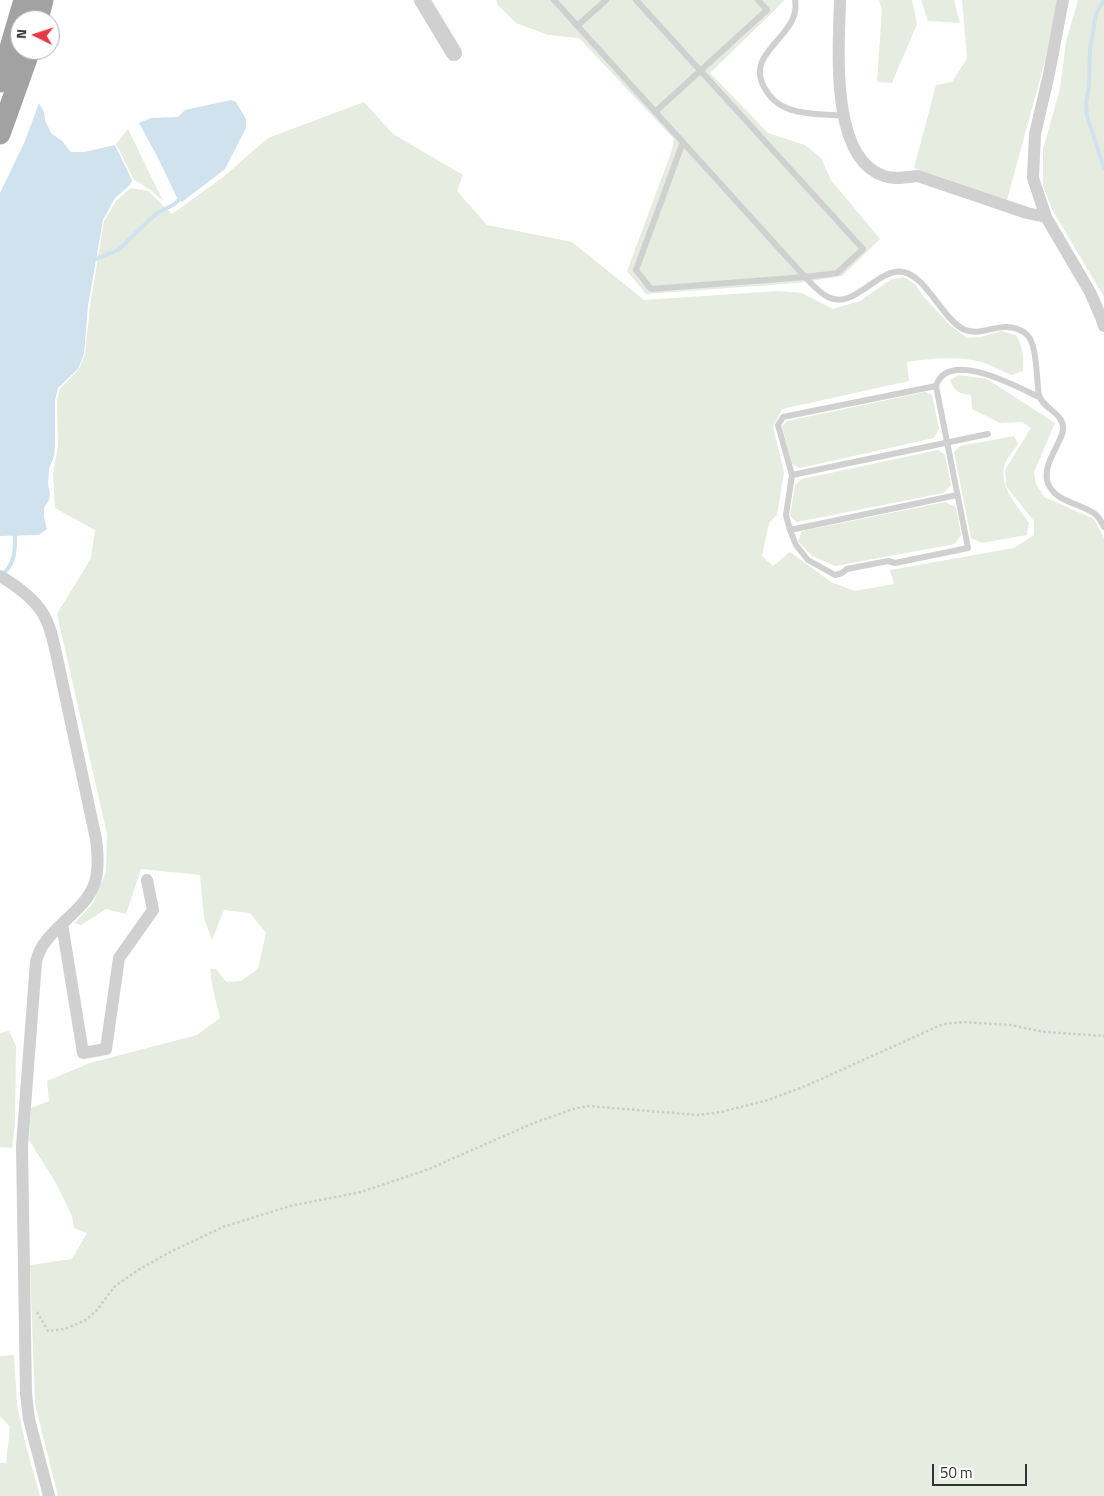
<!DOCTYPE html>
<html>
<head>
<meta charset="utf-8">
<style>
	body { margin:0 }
	#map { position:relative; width:1104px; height:1496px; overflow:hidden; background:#fff; font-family:"Titillium Web",sans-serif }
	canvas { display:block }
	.north { position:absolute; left:10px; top:10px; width:50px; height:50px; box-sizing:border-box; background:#fff; border:1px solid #adadad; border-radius:50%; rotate:274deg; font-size:14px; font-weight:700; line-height:20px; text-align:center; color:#333 }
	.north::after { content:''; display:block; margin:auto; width:18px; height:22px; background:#e63946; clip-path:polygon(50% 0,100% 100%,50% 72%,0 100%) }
	.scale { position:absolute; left:932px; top:1464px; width:95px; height:22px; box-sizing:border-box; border:2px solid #333; border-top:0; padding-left:6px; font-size:15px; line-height:18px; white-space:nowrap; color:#333; -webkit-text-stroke:4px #fff; paint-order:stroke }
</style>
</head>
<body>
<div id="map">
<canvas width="1104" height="1496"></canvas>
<div class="north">N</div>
<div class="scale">50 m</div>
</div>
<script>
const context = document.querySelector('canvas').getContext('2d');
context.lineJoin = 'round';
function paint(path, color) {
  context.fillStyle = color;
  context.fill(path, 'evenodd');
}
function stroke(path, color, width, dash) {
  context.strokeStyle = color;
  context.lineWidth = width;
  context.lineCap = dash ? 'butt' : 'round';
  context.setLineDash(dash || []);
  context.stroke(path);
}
const green = new Path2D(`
	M 496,0 L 785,0 L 710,73 L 768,133 L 805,145 L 821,158 L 831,180 L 880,239 L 842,276 L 798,283 L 646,294 L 627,271 L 672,150 L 674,139 L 579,38 L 548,35 L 516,23 L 498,5 Z
	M 879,0 L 912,0 L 917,24 L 892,83 L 877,82 L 882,9 Z
	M 921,0 L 954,0 L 960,23 L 928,21 Z
	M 962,0 L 1058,0 L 1046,57 L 1007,200 L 914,168 L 936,85 L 952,82 L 967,58 Z
	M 1078,0 L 1104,0 L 1104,297 L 1053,211 L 1043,186 L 1043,149 L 1060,89 L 1066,42 Z
	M 364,102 L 393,134 L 463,175 L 457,191 L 487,225 L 572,242 L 644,300 L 779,291 L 802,293 L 833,309 L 860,301 L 890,280 L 903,277 L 915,284 L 923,296 L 950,325 L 967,338 L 981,337 L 1001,331 L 1016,335 C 1023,347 1024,357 1023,371 L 1011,375 C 1004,372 997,368 990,365 C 966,355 932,358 907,362 L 909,381 L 782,409 L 773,427 L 784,472 L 777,515 L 769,523 L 762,556 L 773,566 L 790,552 L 831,582 L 855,591 L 894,584 L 890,570 L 1014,548 L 1034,535 L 1034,521 L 1006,486 L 1005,470 L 1031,428 L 1022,422 L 1000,423 L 972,409 L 971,395 C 959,394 954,391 950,380 L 959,375 L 987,379 L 1055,423 L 1034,472 L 1036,484 L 1044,497 L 1094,519 L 1104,538 L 1104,1496 L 58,1496 L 35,1404 L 30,1265 L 72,1259 L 87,1233 L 74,1228 L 72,1216 L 56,1183 L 29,1140 L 31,1108 L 49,1101 L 47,1081 L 90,1063 L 197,1035 L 220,1018 L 212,985 L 210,969 L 216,969 L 226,982 L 241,981 L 258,969 L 266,933 L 250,913 L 224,910 L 212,940 L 204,918 L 200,875 L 141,869 L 126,914 L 106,909 L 81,925 L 75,923 L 93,903 L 106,872 L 107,834 L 57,614 L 91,558 L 95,530 L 55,508 L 53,474 L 58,446 L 57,400 L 60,389 L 79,369 L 85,354 L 90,306 L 104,221 L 116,201 L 131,188 L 148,191 L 172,214 L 222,178 L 268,138 Z
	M 128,129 L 163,201 L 151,190 L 134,180 L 116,144 Z
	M 925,392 L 932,395 L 939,429 L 934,438 L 800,468 L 792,464 L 782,426 L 787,421 Z
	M 1014,436 L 1018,444 C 1013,451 1005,460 1004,468 C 1000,489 1018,506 1029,523 L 1027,535 L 982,543 L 971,538 L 954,452 L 960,446 Z
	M 938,450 L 945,455 L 951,485 L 943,493 L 797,522 L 790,516 L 795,485 L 802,479 Z
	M 945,502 L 956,507 L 961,535 L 955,544 L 835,566 L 812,556 L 798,541 L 802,531 Z
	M 9,1031 L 16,1046 L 15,1123 L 12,1148 L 0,1147 L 0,1033 Z
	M 14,1355 L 17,1405 L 26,1446 L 40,1496 L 0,1496 L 0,1463 L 6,1463 L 10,1427 L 0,1416 L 0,1356 Z`);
const water = new Path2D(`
	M 231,100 L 236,102 L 246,119 L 246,128 L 225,169 L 182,202 L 178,200 L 159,160 L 139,123 L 151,118 L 178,117 L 185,110 Z
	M 39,103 L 44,112 L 45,120 L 51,133 L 62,141 L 71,152 L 84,152 L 115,145 L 132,180 L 130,185 L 115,198 L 103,220 L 88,306 L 84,354 L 78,369 L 58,388 L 55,400 L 55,445 L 54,456 L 49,469 L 48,485 L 50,493 L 49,500 L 44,508 L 44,517 L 47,529 L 39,535 L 0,536 L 0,193 L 25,141 Z`);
const stream = new Path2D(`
	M 1104,0 L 1096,14 L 1094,27 L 1090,48 L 1089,86 L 1086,104 L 1087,116 L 1104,168
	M 91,261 L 118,250 L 157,213 L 175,204 L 182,196
	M 3,574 C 16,562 15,549 15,532`);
const path = new Path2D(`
	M 37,1312 L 48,1331 L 65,1329 L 86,1320 L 97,1310 L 114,1287 L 138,1270 L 172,1251 L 223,1227 L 290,1206 L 361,1192 L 429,1169 L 529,1125 L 573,1109 L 588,1106 L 698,1115 L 721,1112 L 768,1100 L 808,1085 L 943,1024 L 963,1022 L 1011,1025 L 1044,1032 L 1104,1036`);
const service = new Path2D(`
	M 554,0 L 805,277 L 837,273 L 863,249 L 636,0
	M 795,0 C 802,36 744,51 764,87 C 779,117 813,113 842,116
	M 577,26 L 606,0
	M 655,112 L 767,10 L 758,0
	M 683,142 L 636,270 L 651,289 L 805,277 C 812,284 819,293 828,297 C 854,311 878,267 903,272 C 926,276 942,318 963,329 C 983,339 1002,317 1025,333 C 1038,341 1036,380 1039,395 C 1042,408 1062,412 1063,427 C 1065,439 1043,461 1047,480 C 1052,502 1081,503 1095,514 C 1099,517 1102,523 1104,527
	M 936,386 L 783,417 L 778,425 L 792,475 L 786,515 L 790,530 L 796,545 L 808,560 L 835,575 L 842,573 L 847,569 L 888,561 L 895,563 L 968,548 L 936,386 C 948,348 1017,387 1039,397
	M 792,475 L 988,434
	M 790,530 L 957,495`);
const minor = new Path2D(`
	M 840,0 C 839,46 829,158 884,176 C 894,180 907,177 918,176 L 1027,213 L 1046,217
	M 1063,0 L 1049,74 L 1035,134 L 1033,178 L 1046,217 L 1090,292 L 1101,317 L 1104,326
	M 0,576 C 15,585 32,597 42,612 C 50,624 53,640 56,653 L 96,839 C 98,853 99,868 95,882 C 88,906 61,921 46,941 C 41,947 38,954 36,962 L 22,1146 L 26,1394 L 29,1419 L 49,1496
	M 62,924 L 83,1053 L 106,1049 L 119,958 L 153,910 L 147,880`);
const tertiary = new Path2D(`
	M 422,0 L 454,53`);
const trunk = new Path2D(`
	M 38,20 L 43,0
	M 0,82 L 24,0
	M 0,134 L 30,50`);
paint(green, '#e6ecdf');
paint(water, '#cfe2ee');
stroke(stream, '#cfe2ee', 4);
stroke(path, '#cdcdcd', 2.5, [2.5, 2.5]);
stroke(service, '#d0d0d0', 6);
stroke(minor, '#d0d0d0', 12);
stroke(tertiary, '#d0d0d0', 16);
stroke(trunk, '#a2a2a2', 21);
</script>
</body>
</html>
